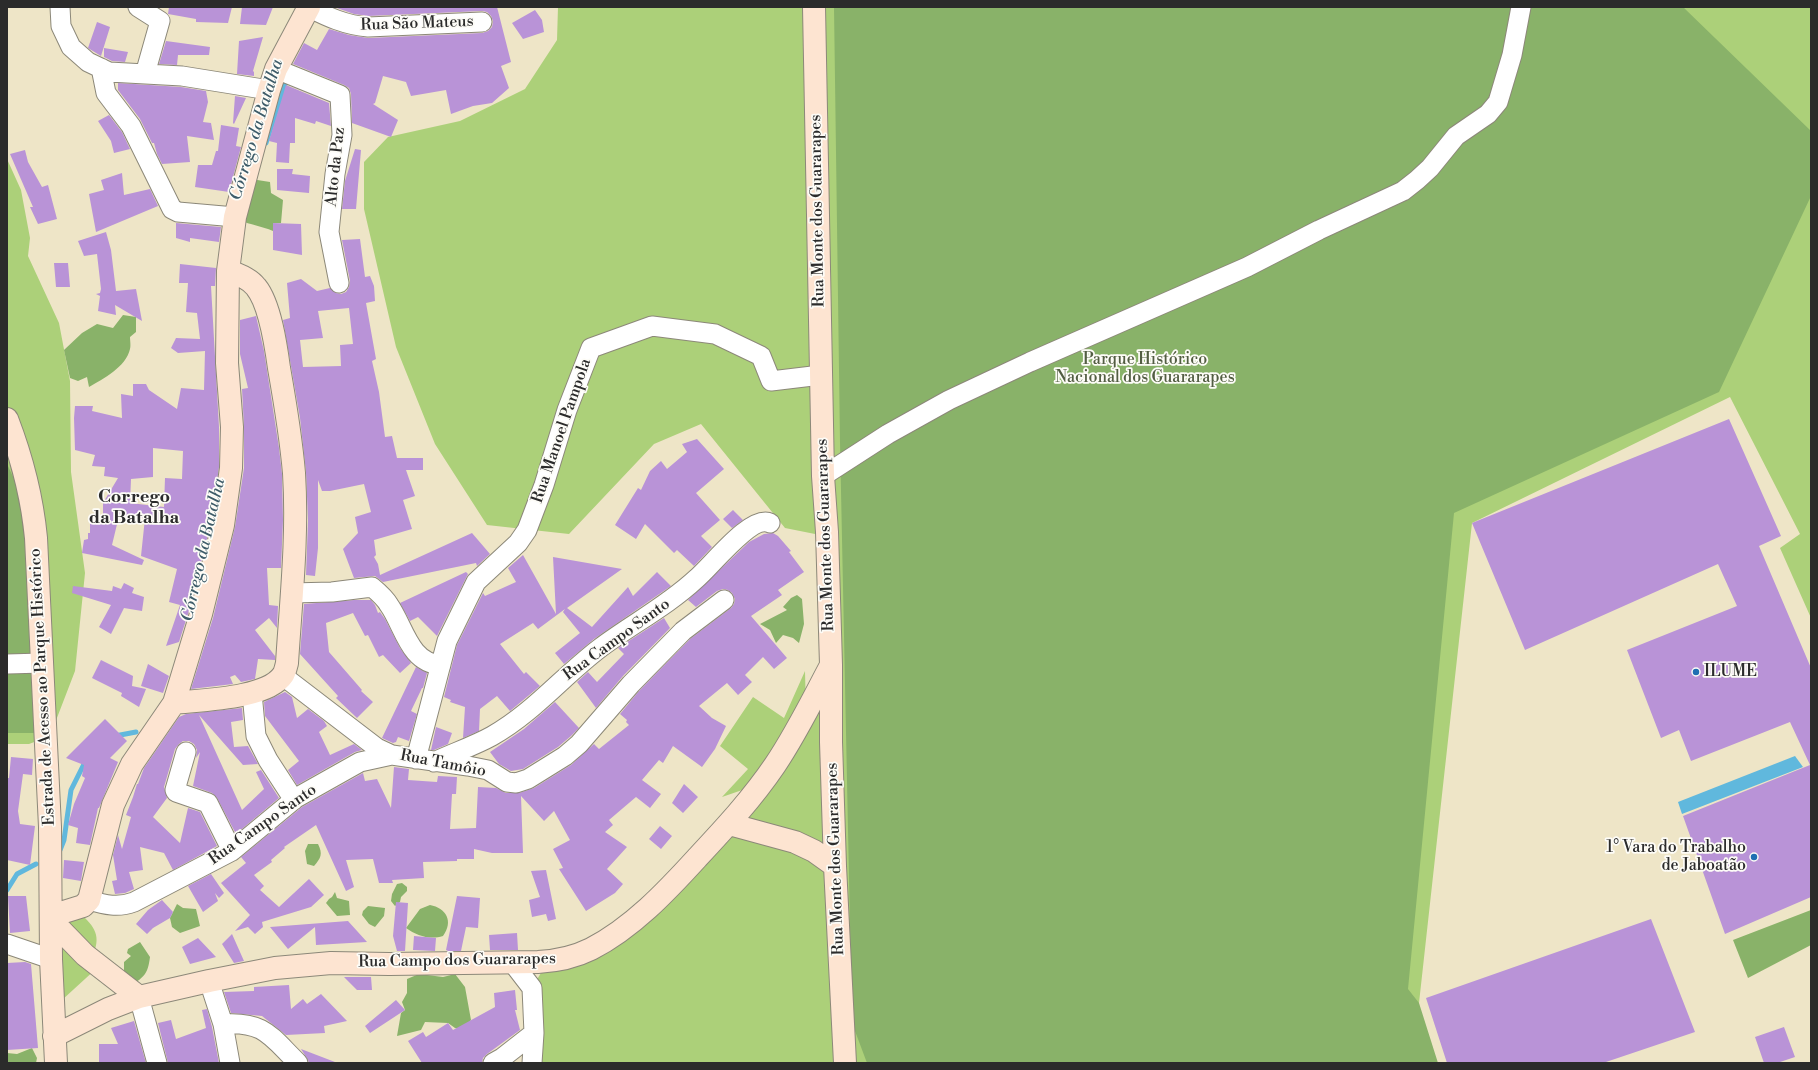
<!DOCTYPE html>
<html>
<head>
<meta charset="utf-8">
<style>
	body { margin:0 }
	#map { position:relative; width:1818px; height:1070px; overflow:hidden; background:#eee5c7; font-family:"Libre Bodoni",serif }
	canvas { display:block }
	.frame { position:absolute; inset:0; border:8px solid #2b2b2b; pointer-events:none }
</style>
</head>
<body>
<div id="map">
<canvas width="1818" height="1070"></canvas>
<div class="frame"></div>
</div>
<script>
const context = document.querySelector('canvas').getContext('2d');
context.lineJoin = 'round';
function paint(path, color) {
  context.fillStyle = color;
  context.fill(path, 'evenodd');
}
function stroke(path, color, width, dash) {
  context.strokeStyle = color;
  context.lineWidth = width;
  context.lineCap = dash ? 'butt' : 'round';
  context.setLineDash(dash || []);
  context.stroke(path);
}
function drawText(font, color, halo, rows, align = 'center') {
  context.font = font + ' "Libre Bodoni",serif';
  context.lineWidth = 3.5;
  context.setLineDash([]);
  context.textBaseline = 'middle';
  context.strokeStyle = halo;
  context.fillStyle = color;
  for (const [text, x, y, turn = 0] of rows) {
    context.save();
    context.translate(x, y);
    context.rotate((+turn || 0) * Math.PI / 180);
    context.textAlign = isNaN(turn) ? turn : align;
    if (halo) context.strokeText(text, 0, 0);
    context.fillText(text, 0, 0);
    context.restore();
  }
}
const green = new Path2D(`
	M 558,7 L 1811,7 L 1811,618 L 1780,548 L 1800,534 L 1730,397 L 1472,523 L 1419,1003 L 1399,1063 L 531,1063 L 532,988 L 551,956 L 591,938 L 633,911 L 748,788 L 722,797 L 748,769 L 720,746 L 753,697 L 784,718 L 805,671 L 806,714 L 831,665 L 825,536 L 785,528 L 701,424 L 654,444 L 569,534 L 487,525 L 435,444 L 396,347 L 364,209 L 364,162 L 388,137 L 460,121 L 525,89 L 557,40 Z
	M 7,159 L 21,190 L 30,238 L 28,256 L 59,323 L 70,381 L 71,472 L 85,573 L 75,671 L 50,736 L 29,744 L 7,744 Z
	M 79,912 C 95,927 102,936 92,957 L 59,921 Z
	M 53,937 L 97,968 L 62,1000 Z`);
const forest = new Path2D(`
	M 834,7 L 1683,7 L 1811,131 L 1811,196 L 1719,392 L 1454,513 L 1408,989 L 1419,1003 L 1438,1063 L 867,1063 L 852,1023 L 840,442 Z
	M 251,179 L 270,182 L 271,193 L 283,200 L 281,223 L 273,223 L 273,231 C 262,226 250,225 240,220 Z
	M 123,315 L 136,317 L 136,332 L 130,337 C 130,340 131,346 130,349 C 126,367 103,379 89,387 L 87,377 L 78,381 L 70,378 L 64,350 L 82,333 L 97,324 L 113,328 Z
	M 7,464 L 31,515 L 40,733 L 7,733 Z
	M 797,595 L 802,599 L 804,624 L 799,643 L 793,638 L 783,635 L 776,643 L 770,630 L 760,624 L 787,610 L 783,607 L 791,598 Z
	M 308,844 L 318,844 C 323,854 321,858 314,866 L 307,864 L 305,851 Z
	M 402,883 L 407,887 L 407,891 L 401,897 L 400,902 L 395,906 L 391,901 L 392,894 L 397,884 Z
	M 335,892 L 337,898 L 349,901 L 350,915 L 337,916 L 326,903 L 329,899 L 332,897 Z
	M 177,904 L 183,908 L 196,909 L 200,926 L 180,933 L 172,927 L 170,918 Z
	M 430,905 C 446,908 454,921 443,936 C 430,940 417,936 406,928 L 420,909 Z
	M 368,906 L 385,908 L 384,916 L 375,927 L 369,924 L 362,915 L 363,911 Z
	M 1811,910 L 1811,945 L 1748,978 L 1733,940 Z
	M 140,942 L 150,957 C 148,972 146,975 134,984 L 124,973 L 124,962 L 131,956 L 127,953 L 128,949 Z
	M 419,974 L 443,977 L 455,974 L 465,987 L 471,1020 L 463,1030 L 455,1028 L 448,1023 L 425,1022 L 421,1030 L 397,1036 L 401,1013 L 405,1010 L 402,1002 L 407,993 L 407,979 Z
	M 32,1048 L 37,1058 L 36,1063 L 7,1063 L 7,1053 L 17,1054 Z`);
const water = new Path2D(`
	M 1795,756 L 1803,767 L 1682,814 L 1678,802 Z`);
const stream = new Path2D(`
	M 266,143 L 287,78
	M 115,736 L 136,732
	M 60,850 L 64,840 L 71,790 L 86,760
	M 7,890 L 17,874 L 36,864`);
const building = new Path2D(`
	M 169,7 L 232,7 L 228,23 L 196,22 L 196,19 L 168,14 Z
	M 242,7 L 273,7 L 266,25 L 240,24 Z
	M 334,7 L 497,7 L 511,62 L 501,66 L 509,88 L 492,103 L 473,106 L 451,114 L 446,90 L 411,96 L 406,82 L 383,76 L 375,103 L 373,104 L 398,120 L 391,137 L 352,123 L 351,94 L 349,88 L 344,85 L 293,64 L 304,43 L 317,50 L 329,29 L 349,35 L 368,38 L 482,33 L 488,31 L 492,27 L 493,21 L 491,16 L 487,12 L 482,11 L 368,16 L 354,14 Z
	M 535,10 L 542,20 L 544,32 L 523,39 L 512,23 Z
	M 97,22 L 110,27 L 101,56 L 88,48 Z
	M 263,37 L 253,71 L 254,72 L 254,76 L 237,74 L 239,41 Z
	M 166,41 L 210,47 L 209,55 L 178,55 L 177,65 L 159,64 Z
	M 104,48 L 128,52 L 125,62 L 112,61 L 104,57 Z
	M 118,83 L 181,87 L 206,91 L 208,102 L 203,122 L 211,123 L 214,140 L 187,136 L 190,162 L 162,164 L 157,154 L 154,143 L 152,143 L 140,119 L 118,90 Z
	M 286,85 L 329,103 L 331,126 L 316,121 L 315,124 L 295,118 L 295,143 L 290,143 L 289,163 L 276,162 L 277,143 L 269,141 Z
	M 235,96 L 246,98 L 234,124 L 233,123 Z
	M 109,115 L 122,132 L 130,149 L 114,153 L 111,141 L 98,121 Z
	M 221,125 L 239,128 L 236,146 L 241,147 L 229,192 L 195,187 L 198,165 L 212,165 L 216,151 L 218,151 Z
	M 355,149 L 361,150 L 356,209 L 342,209 L 345,181 Z
	M 25,150 L 28,162 L 42,187 L 48,185 L 57,219 L 38,224 L 30,207 L 33,207 L 10,154 Z
	M 277,169 L 293,169 L 292,174 L 310,176 L 309,193 L 277,190 Z
	M 122,173 L 124,195 L 150,189 L 158,206 L 96,232 L 89,194 L 104,190 L 101,180 Z
	M 176,223 L 221,227 L 219,242 L 190,238 L 190,242 L 176,238 Z
	M 273,223 L 301,224 L 302,255 L 273,250 Z
	M 106,232 L 111,250 L 116,291 L 136,289 L 142,321 L 115,305 L 116,315 L 98,311 L 100,296 L 96,294 L 100,293 L 101,289 L 97,254 L 84,256 L 78,241 Z
	M 360,239 L 365,277 L 370,276 L 374,286 L 375,301 L 366,303 L 376,359 L 372,361 L 379,392 L 385,437 L 392,436 L 397,458 L 423,458 L 423,470 L 406,470 L 415,496 L 403,500 L 412,529 L 374,540 L 376,555 L 374,557 L 378,564 L 380,575 L 472,533 L 490,554 L 477,566 L 476,563 L 383,582 L 375,576 L 354,578 L 343,549 L 358,533 L 355,517 L 371,512 L 364,484 L 330,491 L 322,491 L 318,480 L 318,548 L 315,576 L 306,575 L 308,520 L 306,472 L 300,418 L 283,320 L 290,318 L 287,283 L 301,279 L 317,291 L 330,288 L 336,293 L 341,294 L 346,292 L 349,287 L 350,281 L 342,240 ZM 349,308 L 353,344 L 340,345 L 341,366 L 303,367 L 300,340 L 323,338 L 318,311 Z
	M 54,263 L 68,263 L 70,287 L 56,287 Z
	M 180,264 L 216,268 L 215,286 L 211,286 L 219,427 L 219,467 L 211,523 L 189,611 L 179,642 L 166,646 L 180,605 L 169,602 L 177,569 L 141,556 L 145,518 L 119,516 L 112,545 L 144,560 L 142,565 L 82,553 L 84,540 L 88,539 L 88,533 L 90,533 L 90,515 L 103,517 L 103,503 L 118,478 L 104,476 L 105,467 L 92,466 L 95,455 L 75,450 L 74,418 L 75,406 L 93,406 L 92,411 L 122,418 L 121,394 L 133,396 L 133,384 L 146,384 L 149,390 L 177,409 L 181,388 L 204,390 L 205,351 L 178,353 L 171,348 L 176,338 L 200,339 L 197,313 L 186,312 L 188,283 L 179,283 ZM 153,448 L 183,451 L 182,479 L 165,478 L 164,507 L 130,503 L 131,479 L 153,477 Z
	M 256,316 L 264,351 L 279,448 L 282,474 L 283,520 L 281,568 L 267,568 L 269,605 L 278,606 L 277,628 L 269,618 L 255,630 L 275,656 L 275,660 L 258,659 L 255,679 L 241,682 L 235,675 L 230,677 L 233,684 L 191,689 L 213,618 L 235,527 L 244,468 L 244,427 L 242,389 L 248,388 L 240,354 L 240,320 Z
	M 1729,419 L 1781,536 L 1759,546 L 1811,668 L 1811,897 L 1725,934 L 1683,816 L 1810,765 L 1790,722 L 1691,761 L 1679,730 L 1661,738 L 1627,650 L 1737,606 L 1718,564 L 1525,650 L 1472,523 Z
	M 697,439 L 724,469 L 696,493 L 720,520 L 701,536 L 712,547 L 694,566 L 677,550 L 674,553 L 645,524 L 636,539 L 615,525 L 638,488 L 641,490 L 650,471 L 661,461 L 667,469 L 687,452 L 682,444 Z
	M 733,510 L 743,520 L 732,528 L 723,519 Z
	M 773,533 L 778,536 L 791,551 L 789,552 L 804,572 L 778,590 L 782,595 L 751,616 L 787,658 L 774,669 L 763,657 L 745,675 L 752,682 L 738,695 L 727,683 L 699,706 L 712,718 L 726,726 L 715,749 L 702,767 L 673,746 L 663,763 L 659,760 L 642,780 L 661,794 L 650,808 L 636,797 L 609,820 L 613,825 L 605,832 L 627,847 L 607,869 L 623,884 L 615,893 L 586,911 L 559,869 L 563,868 L 553,849 L 570,840 L 554,811 L 544,821 L 521,796 L 523,853 L 492,853 L 474,849 L 474,859 L 457,859 L 457,861 L 423,862 L 424,878 L 392,880 L 393,883 L 379,883 L 373,859 L 346,860 L 354,887 L 346,891 L 316,825 L 284,847 L 285,848 L 271,860 L 272,862 L 254,875 L 264,886 L 260,890 L 279,907 L 309,879 L 324,895 L 311,907 L 262,922 L 263,927 L 255,934 L 248,927 L 235,931 L 250,915 L 221,883 L 246,863 L 241,857 L 302,807 L 363,773 L 365,781 L 377,779 L 391,808 L 394,767 L 409,769 L 408,780 L 437,782 L 438,776 L 457,777 L 456,794 L 452,794 L 450,829 L 476,828 L 478,787 L 496,788 L 506,793 L 519,793 L 534,788 L 571,765 L 594,744 L 599,749 L 629,725 L 626,722 L 627,720 L 620,714 L 639,691 L 690,639 L 731,608 L 734,604 L 735,599 L 732,593 L 728,590 L 723,589 L 717,591 L 696,607 L 688,600 L 749,542 L 764,534 Z
	M 523,555 L 556,614 L 553,557 L 622,569 L 567,608 L 592,627 L 628,587 L 633,596 L 657,572 L 671,586 L 594,639 L 564,664 L 555,653 L 580,633 L 563,612 L 565,609 L 538,629 L 533,623 L 500,644 L 524,674 L 526,672 L 540,686 L 510,711 L 497,696 L 480,709 L 479,731 L 463,738 L 465,707 L 450,702 L 451,700 L 444,697 L 457,645 L 483,593 L 485,596 L 516,582 L 508,568 Z
	M 466,572 L 468,574 L 437,636 L 418,617 L 410,621 L 400,603 Z
	M 124,583 L 134,588 L 132,593 L 144,597 L 142,611 L 124,608 L 111,634 L 99,627 L 111,605 L 72,593 L 73,586 L 112,591 L 113,586 L 121,589 Z
	M 354,600 L 371,600 L 375,605 L 378,613 L 380,612 L 385,619 L 400,648 L 411,663 L 400,673 L 383,655 L 379,657 L 368,635 L 365,636 L 353,613 L 326,623 L 329,652 L 362,690 L 361,691 L 373,702 L 357,718 L 336,698 L 338,696 L 300,654 L 304,604 Z
	M 664,618 L 670,628 L 623,676 L 596,708 L 577,682 L 588,672 L 597,682 L 624,654 L 618,648 Z
	M 101,660 L 133,676 L 132,686 L 146,689 L 139,707 L 121,696 L 122,693 L 92,678 Z
	M 148,664 L 169,676 L 163,693 L 141,686 Z
	M 416,667 L 427,673 L 423,688 L 422,688 L 411,711 L 417,714 L 409,741 L 398,737 L 396,742 L 393,743 L 382,738 Z
	M 285,692 L 292,697 L 297,718 L 308,709 L 324,721 L 327,726 L 319,732 L 330,755 L 354,744 L 362,750 L 355,752 L 297,785 L 288,770 L 299,761 L 265,716 L 264,702 Z
	M 555,702 L 579,728 L 571,736 L 558,747 L 523,769 L 511,771 L 499,764 L 490,752 L 524,729 Z
	M 242,708 L 243,720 L 231,722 L 234,747 L 248,746 L 258,764 L 243,765 L 199,715 L 242,810 L 264,789 L 256,772 L 261,770 L 279,798 L 236,834 L 217,798 L 212,793 L 193,786 L 200,752 L 196,758 L 197,750 L 194,744 L 189,741 L 183,741 L 179,744 L 175,749 L 164,787 L 167,798 L 153,817 L 180,843 L 188,808 L 200,812 L 217,846 L 173,870 L 164,853 L 140,847 L 143,870 L 129,872 L 134,889 L 125,893 L 115,894 L 112,881 L 117,880 L 113,855 L 118,835 L 122,849 L 131,817 L 126,815 L 133,797 L 137,784 L 138,784 L 144,768 L 179,717 L 186,714 Z
	M 105,719 L 127,741 L 110,758 L 118,762 L 99,808 L 98,808 L 90,845 L 76,843 L 78,828 L 68,825 L 74,804 L 85,778 L 82,776 L 84,765 L 66,758 Z
	M 436,727 L 452,733 L 448,744 L 434,750 L 431,750 Z
	M 11,757 L 33,759 L 32,775 L 23,774 L 18,811 L 20,824 L 35,826 L 30,865 L 7,860 L 7,778 L 9,778 Z
	M 684,784 L 698,797 L 683,813 L 672,803 Z
	M 660,826 L 672,836 L 661,849 L 649,839 Z
	M 64,860 L 84,862 L 81,881 L 63,878 Z
	M 546,870 L 556,919 L 548,921 L 546,914 L 532,917 L 529,900 L 540,897 L 531,871 Z
	M 211,874 L 224,893 L 219,898 L 215,893 L 218,901 L 203,912 L 188,886 Z
	M 8,896 L 26,896 L 30,931 L 10,933 Z
	M 457,896 L 480,898 L 478,928 L 466,927 L 461,951 L 448,951 L 446,950 Z
	M 162,900 L 173,912 L 170,918 L 153,928 L 147,934 L 136,924 L 148,910 Z
	M 396,902 L 408,903 L 405,951 L 397,951 L 393,936 Z
	M 1651,919 L 1695,1032 L 1603,1063 L 1447,1063 L 1426,998 Z
	M 348,921 L 367,942 L 316,945 L 315,927 L 288,949 L 270,927 Z
	M 517,933 L 518,950 L 490,950 L 489,935 Z
	M 232,934 L 244,961 L 234,963 L 222,944 Z
	M 414,936 L 436,938 L 435,951 L 413,950 Z
	M 198,938 L 216,957 L 190,964 L 182,947 Z
	M 25,962 L 31,964 L 38,1048 L 7,1050 L 7,963 Z
	M 344,977 L 371,977 L 372,990 L 357,990 Z
	M 289,985 L 291,1009 L 303,999 L 307,1004 L 321,994 L 347,1021 L 324,1026 L 325,1033 L 286,1035 L 262,1016 L 231,1013 L 224,992 L 254,991 L 254,987 Z
	M 515,990 L 517,1010 L 515,1010 L 520,1030 L 487,1054 L 483,1058 L 482,1063 L 422,1063 L 408,1041 L 423,1032 L 426,1037 L 448,1023 L 453,1030 L 495,1007 L 494,993 Z
	M 396,1000 L 405,1010 L 370,1033 L 365,1026 Z
	M 207,1009 L 212,1027 L 219,1063 L 168,1063 L 158,1023 L 171,1020 L 176,1039 L 206,1028 L 202,1010 Z
	M 134,1021 L 146,1063 L 99,1063 L 99,1044 L 118,1044 L 111,1028 Z
	M 1784,1027 L 1795,1057 L 1777,1063 L 1764,1063 L 1755,1037 Z
	M 301,1049 L 335,1062 L 335,1063 L 309,1063 L 308,1060 Z`);
const street = new Path2D(`
	M 60,7 L 61,26 L 71,47 L 88,62 L 109,72 L 182,76 L 269,90
	M 138,7 L 160,21 L 145,74
	M 308,7 C 328,17 345,25 368,27 L 482,22
	M 101,68 L 106,93 L 131,126 L 172,209 L 178,212 L 235,217
	M 276,69 L 340,95 L 342,135 L 335,174 L 329,232 L 339,283
	M 823,476 L 888,434 L 949,400 L 1030,362 L 1247,267 L 1319,230 L 1403,191 L 1417,180 L 1430,168 L 1456,136 L 1488,114 L 1498,102 L 1512,55 L 1521,7
	M 291,593 L 332,592 L 372,587 C 378,592 385,598 389,605 C 404,626 409,663 441,665
	M 7,664 L 43,663
	M 283,676 L 377,748 L 392,755 L 468,766 L 488,770 L 507,782 L 516,783 L 528,779 L 565,756 L 579,744 L 631,684 L 683,631 L 724,600
	M 252,693 L 256,736 L 268,760 L 294,800
	M 186,752 L 175,790 L 176,792 L 208,803 L 232,851
	M 416,759 L 447,641 L 476,582 L 518,543 L 527,530 L 544,485 L 567,410 L 591,348 L 652,326 L 715,334 L 761,356 L 771,381 L 821,375
	M 434,762 C 453,753 474,746 492,736 C 533,713 563,676 600,648 C 632,624 667,606 696,579 C 711,567 751,514 770,523
	M 89,900 C 105,905 118,908 134,902 L 232,851 L 296,798 L 360,762 L 392,755
	M 7,944 L 51,959
	M 512,962 L 532,988 L 534,1033 L 532,1063
	M 209,981 L 223,1024 L 230,1063
	M 139,997 L 157,1063
	M 223,1024 C 265,1021 271,1037 298,1063
	M 493,1063 L 502,1058 L 534,1033`);
const secondary = new Path2D(`
	M 814,7 L 823,476 L 827,532 L 831,665 L 831,742 L 835,866 L 845,1063
	M 7,419 C 22,458 32,496 36,538 L 50,827 L 51,959 L 56,1063
	M 174,703 C 200,700 267,699 283,675 C 285,672 286,667 287,663 C 291,600 298,536 294,473 C 291,438 285,402 279,368 C 276,346 270,304 256,287 C 249,278 238,274 228,271
	M 729,824 L 795,842 L 814,851 L 835,866
	M 51,916 L 83,906 L 89,900 L 113,805 L 132,764 L 174,703 L 201,614 L 223,525 L 231,468 L 232,427 L 227,363 L 228,271 L 235,217 L 269,90 L 276,69 L 309,7
	M 51,920 L 85,955 L 139,997
	M 54,1036 L 108,1009 L 139,997 L 209,981 L 275,968 L 331,963 L 389,964 L 538,962 C 557,961 575,957 591,949 C 632,928 666,892 697,858 C 724,829 752,799 775,765 C 796,734 812,701 830,667`);
const markers = [
	[1696,672,4,"#1f6fb2"],
	[1754,857,4,"#1f6fb2"]
];
const streetNames = [
	["Rua São Mateus",417,24,-2],
	["Alto da Paz",336,167,-84],
	["Rua Monte dos Guararapes",818,211,-91],
	["Rua Manoel Pampola",562,431,-71],
	["Rua Monte dos Guararapes",826,535,-92],
	["Rua Campo Santo",617,640,-36],
	["Estrada de Acesso ao Parque Histórico",43,687,-93],
	["Rua Tamôio",443,764,11],
	["Rua Campo Santo",263,825,-35],
	["Rua Monte dos Guararapes",836,859,-92],
	["Rua Campo dos Guararapes",457,961,-1]
];
const parkNames = [
	["Parque Histórico",1145,360],
	["Nacional dos Guararapes",1145,378]
];
const poiNames = [
	["ILUME",1704,672],
	["1° Vara do Trabalho",1746,848,"right"],
	["de Jaboatão",1746,866,"right"]
];
const waterNames = [
	["Córrego da Batalha",257,130,-73],
	["Córrego da Batalha",204,550,-77]
];
const quarterNames = [
	["Corrego",134,498],
	["da Batalha",134,519]
];
paint(green, '#acd079');
paint(forest, '#89b269');
paint(water, '#60b8dd');
stroke(stream, '#60b8dd', 5);
paint(building, '#b993d7');
stroke(street, '#8c8879', 21);
stroke(secondary, '#8c8879', 24);
stroke(street, '#fff', 19);
stroke(secondary, '#fde4d1', 22);
for (const [x, y, r, color] of markers) {
  const dot = new Path2D();
  dot.arc(x, y, r, 0, 2 * Math.PI);
  context.fillStyle = color;
  context.fill(dot);
  stroke(dot, '#fdfcf7', 1.5);
}
drawText('16px', '#2b2b2b', '#fdfcf7', streetNames);
drawText('16px', '#525d42', '#fdfcf7', parkNames);
drawText('16px', '#2b2b2b', '#fdfcf7', poiNames, 'left');
drawText('italic 17px', '#3e5c69', '#fdfcf7', waterNames);
drawText('bold 18px', '#2b2b2b', '#fdfcf7', quarterNames);
</script>
</body>
</html>
